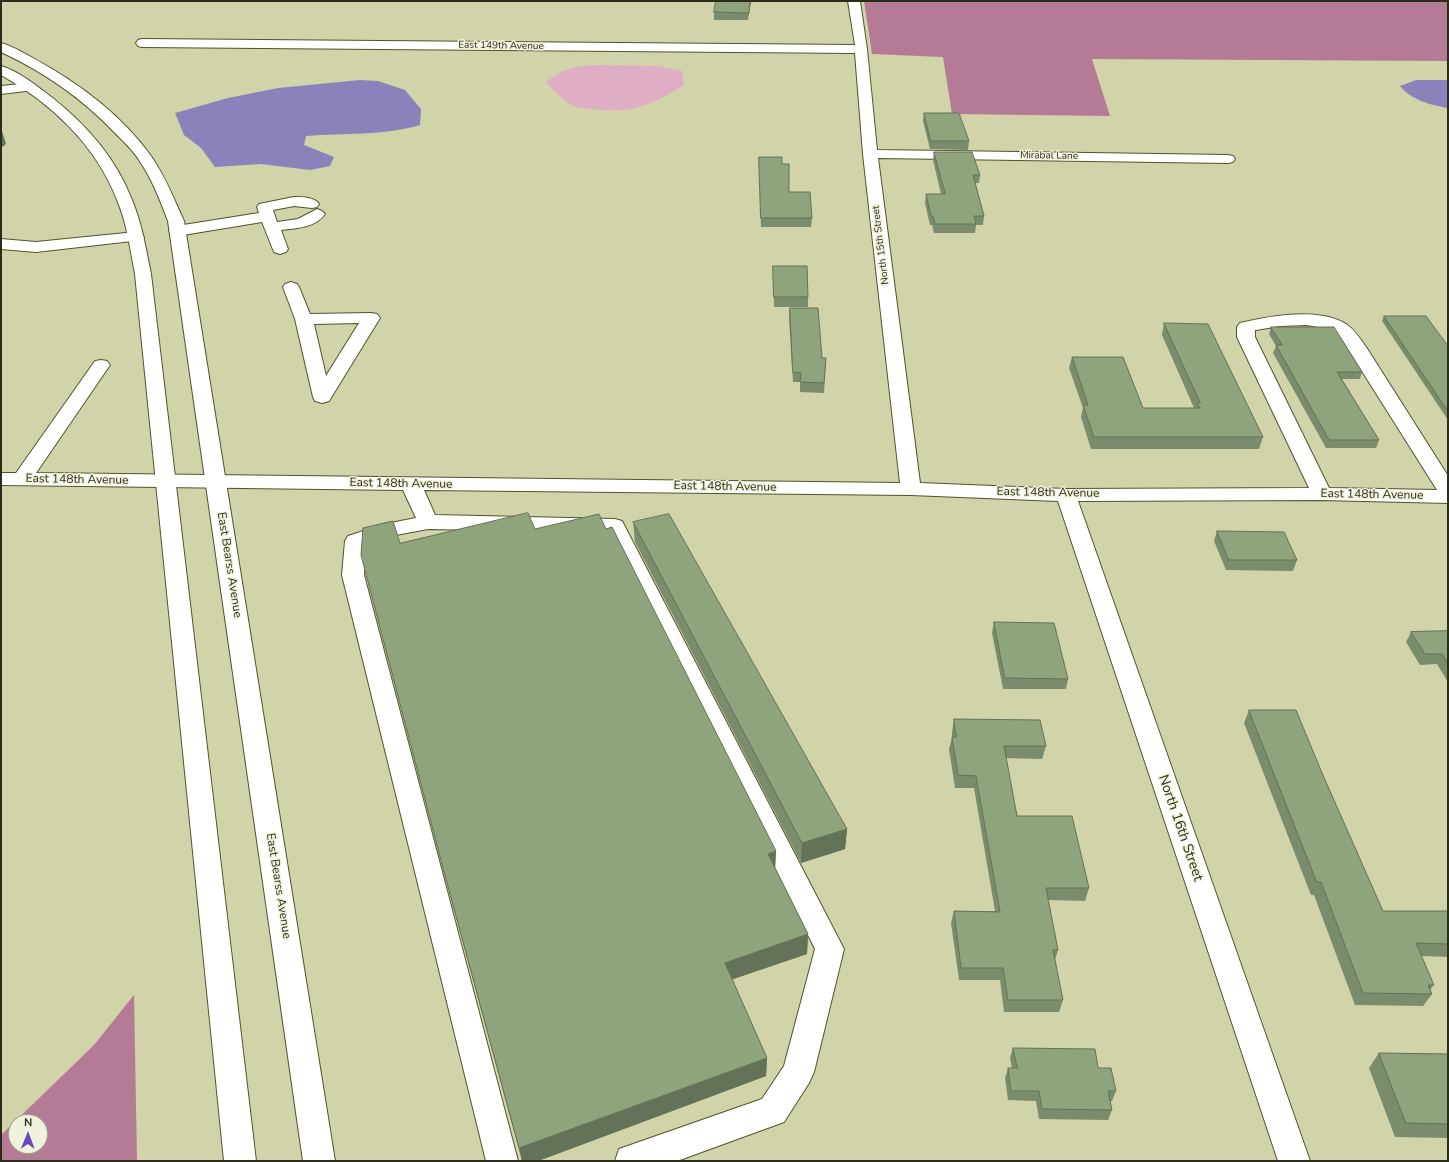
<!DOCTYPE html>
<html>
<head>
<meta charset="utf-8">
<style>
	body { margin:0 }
	#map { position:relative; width:1449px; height:1162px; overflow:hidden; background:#d1d3a8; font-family:"Nunito Sans",sans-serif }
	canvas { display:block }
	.frame { position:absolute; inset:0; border:2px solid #2c2c1b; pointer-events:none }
	.north { position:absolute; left:8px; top:1114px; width:40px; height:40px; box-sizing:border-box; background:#f1f2dc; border:1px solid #a2a38f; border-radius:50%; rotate:1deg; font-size:11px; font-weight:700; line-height:16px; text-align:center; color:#2c2c1b }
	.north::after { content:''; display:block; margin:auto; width:14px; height:18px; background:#6748c1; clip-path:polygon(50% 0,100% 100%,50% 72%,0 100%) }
</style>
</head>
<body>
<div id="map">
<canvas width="1449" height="1162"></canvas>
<div class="frame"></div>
<div class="north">N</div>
</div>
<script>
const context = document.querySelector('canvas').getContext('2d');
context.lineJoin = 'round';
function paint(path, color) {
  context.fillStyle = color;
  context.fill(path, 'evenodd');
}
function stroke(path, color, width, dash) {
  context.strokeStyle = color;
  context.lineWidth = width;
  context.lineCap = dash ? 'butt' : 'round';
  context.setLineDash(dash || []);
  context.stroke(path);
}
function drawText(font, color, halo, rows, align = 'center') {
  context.font = font + ' "Nunito Sans",sans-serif';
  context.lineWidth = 3;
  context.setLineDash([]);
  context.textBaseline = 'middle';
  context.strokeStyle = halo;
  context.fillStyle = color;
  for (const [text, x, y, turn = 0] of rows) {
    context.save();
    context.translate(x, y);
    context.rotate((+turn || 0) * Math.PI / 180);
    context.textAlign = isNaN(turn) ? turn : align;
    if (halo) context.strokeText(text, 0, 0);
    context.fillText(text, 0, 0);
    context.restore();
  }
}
const green = new Path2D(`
	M 599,65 L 656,66 L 682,71 L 684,85 C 653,105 630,114 592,109 C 587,108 579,109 574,106 C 563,101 554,91 546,82 L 562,71 L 581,66 Z`);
const forest = new Path2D(`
	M 864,1 L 1448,1 L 1448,61 L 1092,59 L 1110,116 L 952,114 L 943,57 L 872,54 Z
	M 134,995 L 137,1161 L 1,1161 L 1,1135 L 94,1045 ZM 16,1122 L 40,1122 L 40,1146 L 16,1146 Z`);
const water = new Path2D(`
	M 360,80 L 378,81 L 405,90 L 421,109 L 420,125 C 383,136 344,133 306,136 L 304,145 L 334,157 L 330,166 L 310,170 L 261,164 L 215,167 L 201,148 L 184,135 L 175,113 L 228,98 L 278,88 Z
	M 1416,80 L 1448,80 L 1448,108 C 1431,105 1411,100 1400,86 Z`);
const minor = new Path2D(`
	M 848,1 L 860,1 L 867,49 L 877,150 L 1228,155 L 1233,156 L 1235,159 L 1233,162 L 1228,163 L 878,158 L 920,483 L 1066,489 L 1309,488 L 1237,337 L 1237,327 L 1240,323 C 1269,316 1319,307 1346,324 C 1355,330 1362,341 1368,350 L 1448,476 L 1448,503 L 1322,500 L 1078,501 L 1310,1161 L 1278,1161 L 1058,501 L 911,495 L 424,490 L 435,515 L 615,519 L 622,521 L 844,949 L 814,1072 L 809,1083 L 784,1122 L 677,1161 L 615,1161 L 619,1149 L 762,1099 L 784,1066 L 815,949 L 608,532 L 428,529 L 396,535 L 366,545 L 364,575 L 518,1161 L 486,1161 L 342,575 L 345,541 L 348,536 L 385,524 L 416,518 L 403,490 L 1,485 L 1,473 L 16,473 L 95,361 L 101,360 L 107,361 L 110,365 L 36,473 L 900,483 L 863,154 L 855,53 L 142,47 L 138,46 L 136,43 L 138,40 L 142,39 L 855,45 ZM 1306,325 C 1321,327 1333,329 1343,341 L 1437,490 L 1329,488 L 1255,337 L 1255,330 L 1256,330 L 1280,326 Z
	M 30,83 L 34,84 L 36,87 L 34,90 L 1,94 L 1,86 Z
	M 294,197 C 302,197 315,197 319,204 L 317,207 L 312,208 L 294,206 L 273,210 L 277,222 L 298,219 L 317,209 L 322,211 L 325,214 C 315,228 296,228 281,230 L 288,249 L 286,252 L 280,254 L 274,252 L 262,222 L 177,236 L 172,234 L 169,231 L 172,228 L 177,226 L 259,213 L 257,207 L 259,204 Z
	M 136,232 L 141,234 L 144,237 L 141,240 L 36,252 L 1,249 L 1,239 L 36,242 Z
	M 291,282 L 297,284 L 299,287 L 310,314 L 371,313 L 377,314 L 380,318 L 329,401 L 322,403 L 315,401 L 313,397 L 295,319 L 283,287 L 285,284 ZM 359,323 L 326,376 L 314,324 Z`);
const major = new Path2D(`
	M 1,43 C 12,46 22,52 31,57 C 76,81 121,114 151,156 C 165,176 174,199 184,221 L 335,1161 L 303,1161 L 168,221 C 160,200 152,179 139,160 C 133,150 123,141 115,133 C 82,98 44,72 1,52 Z
	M 1,66 C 18,71 36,85 50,96 C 86,124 116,158 132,200 C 142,224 146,249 151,274 L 256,1161 L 224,1161 L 135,274 C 130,249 127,223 117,200 C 96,145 51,103 1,75 Z`);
const wall = new Path2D(`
	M 751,1 L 748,20 L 714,20 L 714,12 Z
	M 924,113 L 969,141 L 968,150 L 930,149 L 923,121 Z
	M 934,152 L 980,175 L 979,183 L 975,183 L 984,216 L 983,225 L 976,225 L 975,233 L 934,233 L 932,225 L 930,225 L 925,203 L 926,194 L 941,194 L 933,160 Z
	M 759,157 L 782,164 L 789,192 L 812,218 L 811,227 L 761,227 Z
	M 773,266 L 808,297 L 808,307 L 774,307 Z
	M 790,308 L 822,358 L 826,358 L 824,393 L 800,392 L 800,382 L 793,382 L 789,317 Z
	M 1384,316 L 1448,346 L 1448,420 L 1382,321 Z
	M 1164,323 L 1263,437 L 1259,449 L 1091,449 L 1081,417 L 1083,408 L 1069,368 L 1072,357 L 1143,408 L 1194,408 L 1162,335 Z
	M 1271,327 L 1362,372 L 1360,379 L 1342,379 L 1379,440 L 1376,448 L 1326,448 L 1273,353 L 1276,346 L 1269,334 Z
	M 633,522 L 847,829 L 845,849 L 801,863 L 635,542 Z
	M 535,529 L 606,529 L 776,851 L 775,867 L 808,934 L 807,954 L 732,979 L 767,1058 L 766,1076 L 538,1161 L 522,1161 L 448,888 L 366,575 L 400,543 Z
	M 1217,531 L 1297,560 L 1293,571 L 1226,570 L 1214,541 Z
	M 994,622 L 1068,679 L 1066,689 L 1003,689 L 992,633 Z
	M 1448,631 L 1448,682 L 1437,664 L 1420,665 L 1406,642 L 1411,632 Z
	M 1249,710 L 1322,773 L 1383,911 L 1448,911 L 1448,957 L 1421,956 L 1434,985 L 1430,990 L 1432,994 L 1423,1006 L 1355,1005 L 1314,895 L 1311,895 L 1244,723 Z
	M 954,719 L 1046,746 L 1042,759 L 1006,758 L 1017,816 L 1089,888 L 1085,901 L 1048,900 L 1058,950 L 1055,960 L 1063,1000 L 1059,1012 L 1004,1012 L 1000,980 L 959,980 L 951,923 L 954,911 L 995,911 L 974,788 L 955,788 L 949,749 L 952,737 L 952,732 Z
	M 1013,1048 L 1098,1068 L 1116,1091 L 1112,1101 L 1110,1101 L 1112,1110 L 1108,1120 L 1039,1119 L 1036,1101 L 1008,1100 L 1005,1078 L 1008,1068 L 1012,1068 L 1010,1058 Z
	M 1379,1053 L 1448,1054 L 1448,1138 L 1395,1137 L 1369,1068 Z`);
const shadedWall = new Path2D(`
	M 750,1 L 751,1 L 748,20 L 749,13 Z
	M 2,131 L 6,144 L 1,148 L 1,132 Z
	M 847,829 L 845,849 L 801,863 L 802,843 Z
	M 776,851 L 775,871 L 768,854 Z
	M 808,934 L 807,954 L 725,982 L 725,963 Z
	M 767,1058 L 766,1076 L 538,1161 L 522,1161 L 519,1148 Z`);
const building = new Path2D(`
	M 716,1 L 750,1 L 749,13 L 714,12 Z
	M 924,113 L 959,113 L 969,141 L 931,141 Z
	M 934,152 L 972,152 L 980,175 L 973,175 L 984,216 L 974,216 L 976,224 L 935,224 L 933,216 L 931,216 L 926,194 L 945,194 Z
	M 759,157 L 782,157 L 782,164 L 789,164 L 789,192 L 810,192 L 812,218 L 761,218 Z
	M 773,266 L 807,266 L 808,297 L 774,297 Z
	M 790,308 L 818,308 L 822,358 L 826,358 L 824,383 L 800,382 L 801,373 L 793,372 Z
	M 1384,316 L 1426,316 L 1448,346 L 1448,411 Z
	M 1164,323 L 1208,324 L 1263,437 L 1094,437 L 1083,405 L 1088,405 L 1072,357 L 1123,357 L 1143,408 L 1200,408 L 1197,403 L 1200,403 Z
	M 1271,327 L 1334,327 L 1362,372 L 1337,372 L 1379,440 L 1329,440 L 1276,345 L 1282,345 Z
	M 528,513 L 535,529 L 599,514 L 606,529 L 612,527 L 776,851 L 768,854 L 808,934 L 725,963 L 767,1058 L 519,1148 L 443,868 L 361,555 L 363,528 L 393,521 L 400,543 Z
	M 669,514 L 847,829 L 802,843 L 633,522 Z
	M 1217,531 L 1284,532 L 1297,560 L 1229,560 Z
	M 994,622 L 1054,623 L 1068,679 L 1005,678 Z
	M 1448,631 L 1448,663 L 1442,654 L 1425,654 L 1411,632 Z
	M 1249,710 L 1296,710 L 1322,773 L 1383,911 L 1448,911 L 1448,944 L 1416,943 L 1434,985 L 1428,985 L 1432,994 L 1363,993 L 1321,882 L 1317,882 Z
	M 954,719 L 1040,720 L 1046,746 L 1004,746 L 1017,816 L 1072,816 L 1089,888 L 1046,888 L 1058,950 L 1053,950 L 1063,1000 L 1008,1000 L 1003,968 L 961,968 L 954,911 L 1000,912 L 976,776 L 958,775 L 952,737 L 956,737 Z
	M 1013,1048 L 1095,1049 L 1098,1068 L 1111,1068 L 1116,1091 L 1108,1091 L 1112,1110 L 1042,1109 L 1039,1091 L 1011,1091 L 1008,1068 L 1017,1068 Z
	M 1379,1053 L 1448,1054 L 1448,1124 L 1406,1123 Z`);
const farStreetnames = [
	["East 149th Avenue",501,46,1],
	["Mirabal Lane",1049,156,1],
	["North 15th Street",881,245,-97]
];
const streetNames = [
	["East 148th Avenue",77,480,1],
	["East 148th Avenue",401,484,1],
	["East 148th Avenue",725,487,1],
	["East 148th Avenue",1048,493,1],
	["East 148th Avenue",1372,495,1],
	["East Bearss Avenue",229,565,81],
	["East Bearss Avenue",278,886,81]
];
const nearStreetnames = [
	["North 16th Street",1180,828,71]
];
paint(green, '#e0aec4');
paint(forest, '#b57a95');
paint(water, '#8a82ba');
stroke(minor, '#52532c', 2);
stroke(major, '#52532c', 2);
paint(minor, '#fff');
paint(major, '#fff');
paint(wall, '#7b8c6c');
paint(shadedWall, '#647258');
paint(building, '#8fa37d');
stroke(building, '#647258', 1);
drawText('10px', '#2c2c1b', '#f1f2dc', farStreetnames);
drawText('12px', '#2c2c1b', '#f1f2dc', streetNames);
drawText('14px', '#2c2c1b', '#f1f2dc', nearStreetnames);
</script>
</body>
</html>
